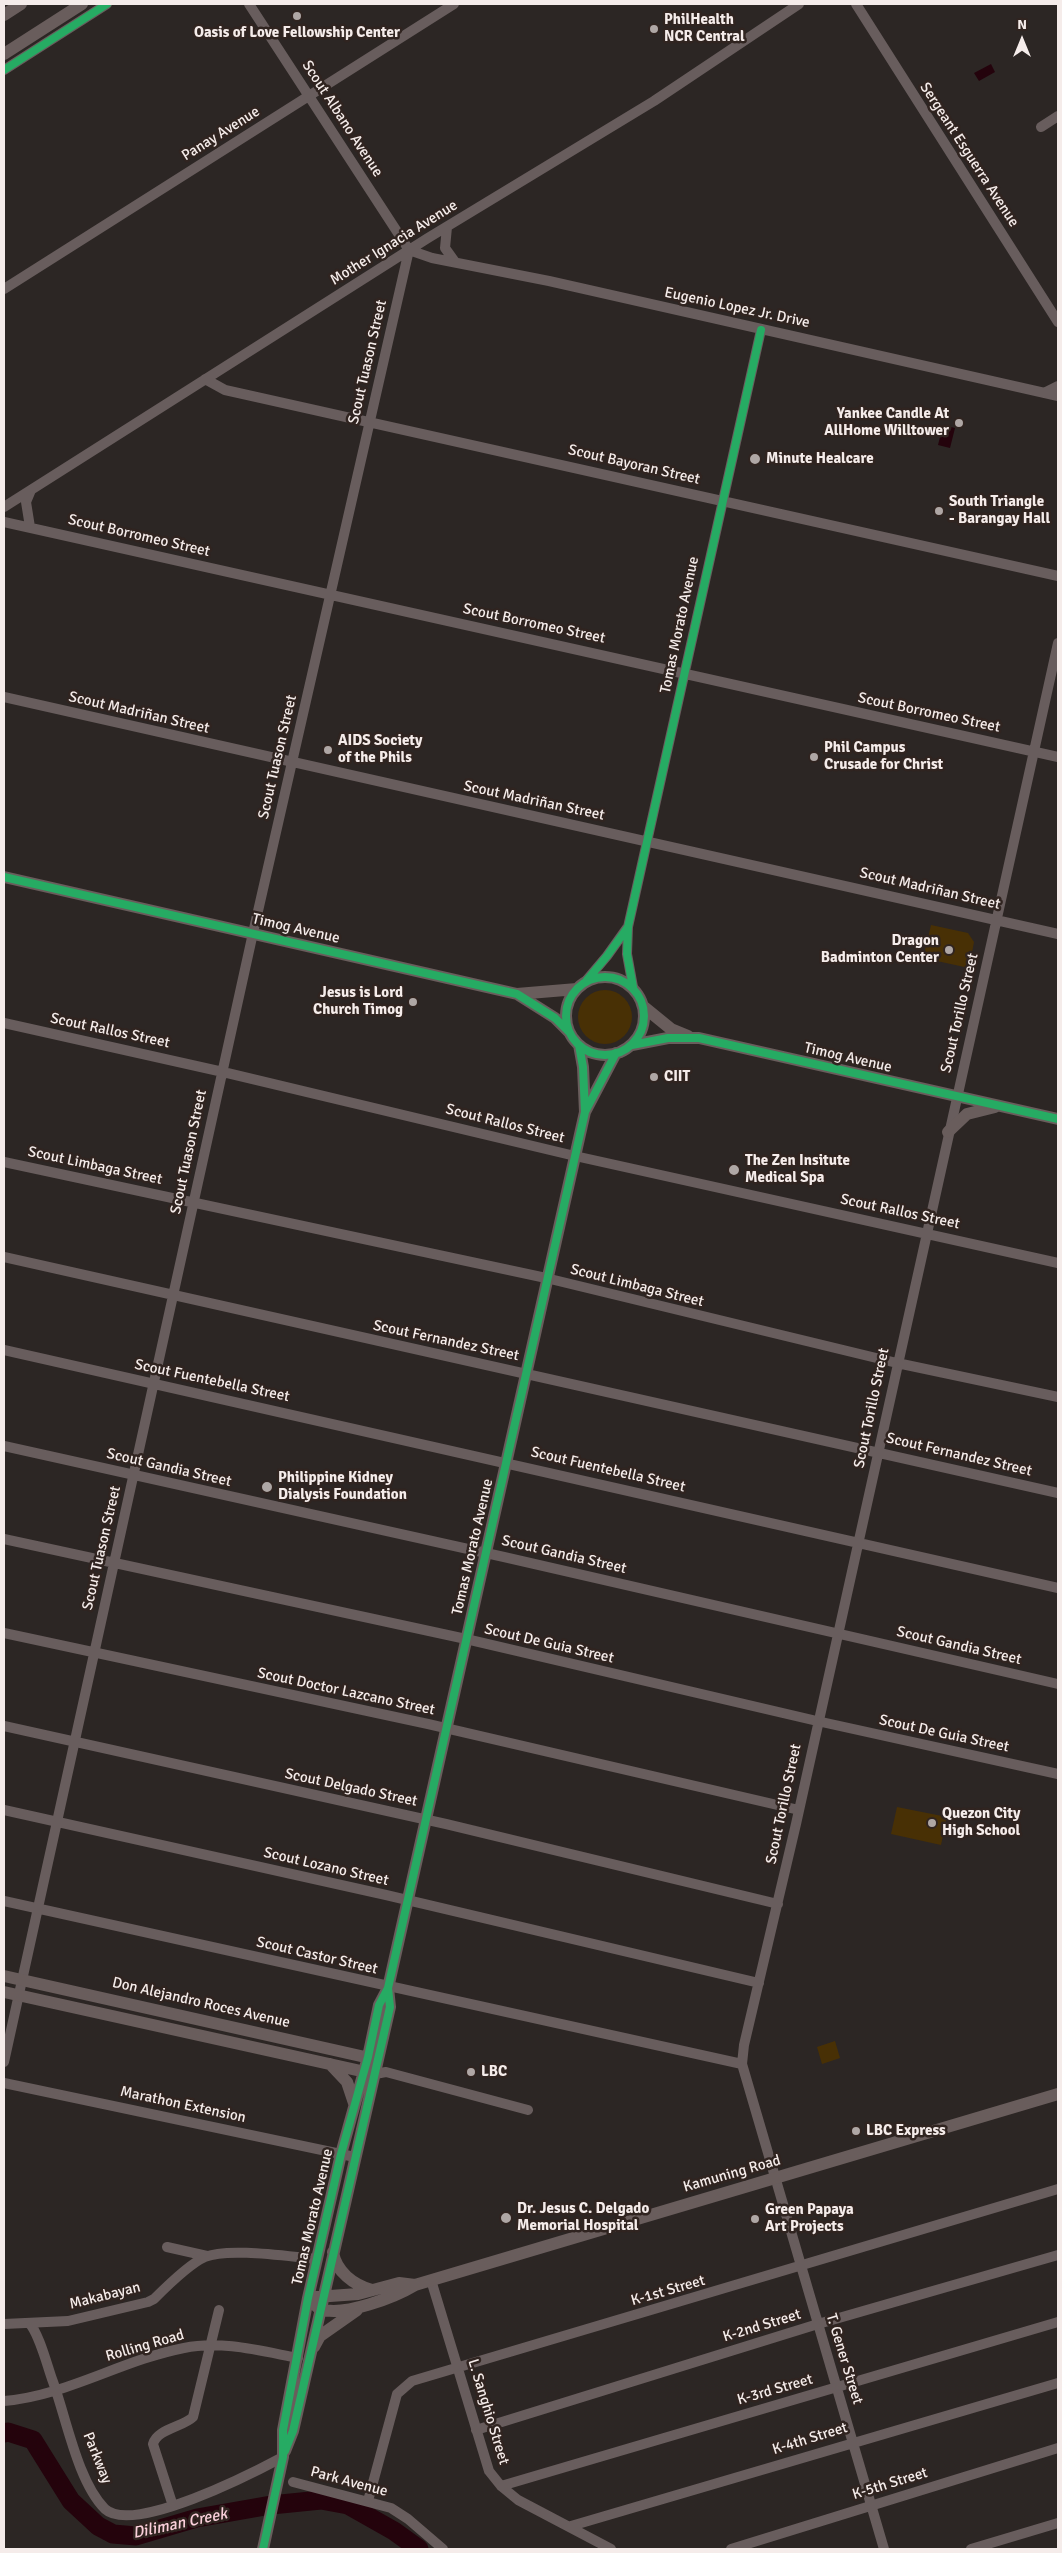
<!DOCTYPE html>
<html>
<head>
<meta charset="utf-8">
<style>
	body { margin:0 }
	#map { position:relative; width:1062px; height:2553px; overflow:hidden; background:#2c2624; font-family:Signika,sans-serif }
	canvas { display:block }
	.frame { position:absolute; inset:0; border:5px solid #f5ecea; pointer-events:none }
	.north { position:absolute; left:997px; top:15px; width:50px; height:50px; -webkit-text-stroke:4px #302420; paint-order:stroke; rotate:0deg; font-size:14px; font-weight:700; line-height:20px; text-align:center; color:#f5ecea }
	.north::after { content:''; display:block; margin:auto; width:18px; height:22px; background:#f5ecea; clip-path:polygon(50% 0,100% 100%,50% 72%,0 100%) }
</style>
</head>
<body>
<div id="map">
<canvas width="1062" height="2553"></canvas>
<div class="frame"></div>
<div class="north">N</div>
</div>
<script>
const context = document.querySelector('canvas').getContext('2d');
context.lineJoin = 'round';
function paint(path, color) {
  context.fillStyle = color;
  context.fill(path, 'evenodd');
}
function stroke(path, color, width, dash) {
  context.strokeStyle = color;
  context.lineWidth = width;
  context.lineCap = dash ? 'butt' : 'round';
  context.setLineDash(dash || []);
  context.stroke(path);
}
function drawText(font, color, halo, rows, align = 'center') {
  context.font = font + ' Signika,sans-serif';
  context.lineWidth = 5;
  context.setLineDash([]);
  context.textBaseline = 'middle';
  context.strokeStyle = halo;
  context.fillStyle = color;
  for (const [text, x, y, turn = 0] of rows) {
    context.save();
    context.translate(x, y);
    context.rotate((+turn || 0) * Math.PI / 180);
    context.textAlign = isNaN(turn) ? turn : align;
    if (halo) context.strokeText(text, 0, 0);
    context.fillText(text, 0, 0);
    context.restore();
  }
}
const green = new Path2D(`
	M 931,925 L 968,933 L 974,942 L 969,968 L 923,958 Z
	M578 1017a27 27 0 1 1 54 0a27 27 0 1 1-54 0Z
	M 897,1807 L 947,1817 L 941,1845 L 891,1834 Z
	M 835,2041 L 840,2058 L 822,2064 L 817,2047 Z`);
const water = new Path2D(`
	M 991,64 L 995,72 L 979,81 L 974,73 Z
	M 943,425 L 955,428 L 950,448 L 938,445 Z`);
const river = new Path2D(`
	M 4,2433 L 8,2432 L 33,2440 L 71,2501 L 98,2526 L 113,2534 L 136,2536 L 197,2518 L 271,2505 L 321,2500 L 348,2505 L 394,2531 L 419,2549`);
const minor = new Path2D(`
	M 249,4 L 409,250
	M 856,4 L 1058,322
	M 4,70 L 107,4
	M 1041,127 L 1058,116
	M 447,227 L 445,248 L 455,262
	M 409,250 L 432,258 L 549,281 L 1058,396
	M 4,289 L 454,4
	M 205,379 L 225,390 L 1058,576
	M 1044,393 L 1058,386
	M 4,507 L 428,238 L 654,101 L 799,4
	M 4,522 L 1058,757
	M 30,527 L 26,502 L 31,490
	M 4,697 L 1058,934
	M 585,982 L 607,956 L 627,928
	M 633,987 L 627,954 L 628,927 L 761,330
	M 4,1023 L 223,1072 L 575,1156 L 1058,1263
	M 4,1162 L 546,1278 L 897,1363 L 1058,1397
	M 4,1257 L 1058,1493
	M 4,1350 L 1058,1588
	M 4,1446 L 504,1557 L 1058,1684
	M 4,1539 L 466,1639 L 817,1721 L 1058,1774
	M 4,1633 L 428,1724 L 799,1810
	M 4,1726 L 446,1824 L 778,1904
	M 4,1810 L 386,1895 L 759,1983
	M 4,1901 L 742,2064
	M 4,2062 L 253,933 L 409,250
	M 375,2074 L 386,2072 L 528,2110
	M 4,2083 L 355,2157
	M 167,2247 L 207,2256
	M 431,2280 L 489,2471 L 501,2486 L 518,2500 L 611,2549
	M 29,2323 C 39,2333 47,2365 52,2379 C 66,2416 77,2481 105,2509 C 133,2535 253,2473 283,2457
	M 4,2324 L 68,2321 L 148,2302 L 154,2299 C 165,2288 191,2263 205,2257 C 228,2247 291,2257 317,2259
	M 4,2401 C 66,2396 122,2360 184,2348 C 221,2340 261,2351 298,2358
	M 476,2430 L 818,2324 L 1058,2255
	M 293,2482 L 391,2508 L 408,2519 L 443,2549
	M 501,2486 L 1058,2322
	M 368,2501 L 397,2394 L 412,2381 L 1058,2189
	M 173,2506 L 153,2444 C 157,2429 183,2427 193,2417 L 219,2310
	M 571,2526 L 1058,2383
	M 731,2549 L 1058,2448
	M 884,2549 L 742,2064 L 744,2045 L 796,1824 L 1058,643
	M 971,2549 L 1058,2523`);
const major = new Path2D(`
	M 4,15 L 21,4
	M 4,54 L 82,4
	M 4,877 L 517,994 L 555,1018 L 570,1033
	M566 1016a39 39 0 1 1 78 0a39 39 0 1 1-78 0Z
	M 517,994 L 577,989
	M 644,1007 L 671,1029 L 688,1036
	M 632,1045 L 668,1038 L 699,1038 L 1058,1119
	M 585,1112 L 616,1053
	M 948,1132 L 967,1114 L 995,1107
	M 4,1976 L 374,2059
	M 4,1992 L 370,2073
	M 330,2064 L 347,2082 L 354,2103
	M 333,2252 C 336,2272 354,2285 372,2290
	M 316,2297 L 358,2294 L 399,2283 L 415,2285
	M 308,2298 C 312,2301 316,2307 320,2309 C 344,2317 395,2297 415,2285 L 1058,2094
	M 314,2347 L 320,2336 L 357,2310
	M 285,2451 L 293,2431 L 390,2007 L 388,1988
	M 263,2549 L 283,2457 L 283,2430 L 308,2298 L 341,2154 L 368,2057 L 379,2005 L 388,1988 L 585,1112 L 583,1067 L 579,1045`);
const cycleway = new Path2D(`
	M 4,70 L 107,4
	M 4,877 L 517,994 L 555,1018 L 570,1033
	M566 1016a39 39 0 1 1 78 0a39 39 0 1 1-78 0Z
	M 587,980 L 607,956 L 628,927
	M 633,987 L 627,954 L 628,927 L 761,330
	M 632,1045 L 668,1038 L 699,1038 L 1058,1119
	M 585,1112 L 616,1053
	M 285,2451 L 293,2431 L 390,2007 L 388,1988
	M 263,2549 L 283,2457 L 283,2430 L 308,2298 L 341,2154 L 368,2057 L 379,2005 L 388,1988 L 585,1112 L 583,1067 L 579,1045`);
const markers = [
	[297,16,5,"#afa7a5"],
	[654,29,5,"#afa7a5"],
	[959,423,5,"#afa7a5"],
	[755,459,6,"#afa7a5"],
	[939,511,5,"#afa7a5"],
	[328,750,5,"#afa7a5"],
	[814,757,5,"#afa7a5"],
	[949,950,5,"#afa7a5"],
	[413,1002,5,"#afa7a5"],
	[654,1077,5,"#afa7a5"],
	[734,1170,6,"#afa7a5"],
	[267,1487,6,"#afa7a5"],
	[932,1823,5,"#afa7a5"],
	[471,2072,5,"#afa7a5"],
	[856,2131,5,"#afa7a5"],
	[506,2218,6,"#afa7a5"],
	[755,2219,5,"#afa7a5"]
];
const poiNames = [
	["PhilHealth",664,20],
	["NCR Central",664,37],
	["Oasis of Love Fellowship Center",297,33,"center"],
	["Yankee Candle At",949,414,"right"],
	["AllHome Willtower",949,431,"right"],
	["Minute Healcare",766,459],
	["South Triangle",949,502],
	["- Barangay Hall",949,519],
	["AIDS Society",338,741],
	["of the Phils",338,758],
	["Phil Campus",824,748],
	["Crusade for Christ",824,765],
	["Dragon",939,941,"right"],
	["Badminton Center",939,958,"right"],
	["Jesus is Lord",403,993,"right"],
	["Church Timog",403,1010,"right"],
	["CIIT",664,1077],
	["The Zen Insitute",745,1161],
	["Medical Spa",745,1178],
	["Philippine Kidney",278,1478],
	["Dialysis Foundation",278,1495],
	["Quezon City",942,1814],
	["High School",942,1831],
	["LBC",481,2072],
	["LBC Express",866,2131],
	["Dr. Jesus C. Delgado",517,2209],
	["Memorial Hospital",517,2226],
	["Green Papaya",765,2210],
	["Art Projects",765,2227]
];
const streetNames = [
	["Scout Albano Avenue",342,119,57],
	["Panay Avenue",221,134,-32],
	["Sergeant Esguerra Avenue",969,155,57],
	["Mother Ignacia Avenue",394,243,-32],
	["Eugenio Lopez Jr. Drive",737,308,12],
	["Scout Tuason Street",368,362,-77],
	["Scout Bayoran Street",634,465,13],
	["Scout Borromeo Street",139,536,13],
	["Scout Borromeo Street",534,624,12],
	["Tomas Morato Avenue",680,625,-78],
	["Scout Madriñan Street",139,713,13],
	["Scout Borromeo Street",929,713,12],
	["Scout Tuason Street",278,757,-77],
	["Scout Madriñan Street",534,801,12],
	["Scout Madriñan Street",930,889,13],
	["Timog Avenue",296,929,13],
	["Scout Torillo Street",960,1013,-77],
	["Scout Rallos Street",110,1031,12],
	["Timog Avenue",848,1058,13],
	["Scout Rallos Street",505,1124,14],
	["Scout Tuason Street",189,1152,-78],
	["Scout Limbaga Street",95,1166,12],
	["Scout Rallos Street",900,1212,12],
	["Scout Limbaga Street",637,1286,14],
	["Scout Fernandez Street",446,1341,12],
	["Scout Fuentebella Street",212,1381,12],
	["Scout Torillo Street",872,1408,-78],
	["Scout Fernandez Street",959,1455,13],
	["Scout Gandia Street",169,1468,13],
	["Scout Fuentebella Street",608,1470,13],
	["Tomas Morato Avenue",473,1547,-77],
	["Scout Tuason Street",102,1548,-77],
	["Scout Gandia Street",564,1555,13],
	["Scout De Guia Street",549,1644,13],
	["Scout Gandia Street",959,1646,13],
	["Scout Doctor Lazcano Street",346,1692,12],
	["Scout De Guia Street",944,1734,12],
	["Scout Delgado Street",351,1788,12],
	["Scout Torillo Street",784,1804,-78],
	["Scout Lozano Street",326,1867,13],
	["Scout Castor Street",317,1956,13],
	["Don Alejandro Roces Avenue",201,2003,13],
	["Marathon Extension",183,2105,12],
	["Kamuning Road",732,2174,-16],
	["Tomas Morato Avenue",313,2217,-77],
	["K-1st Street",668,2291,-16],
	["Makabayan",105,2296,-14],
	["K-2nd Street",762,2326,-17],
	["Rolling Road",145,2346,-16],
	["T. Gener Street",844,2359,73],
	["K-3rd Street",775,2390,-16],
	["L. Sanghio Street",488,2412,73],
	["K-4th Street",810,2439,-17],
	["Parkway",97,2458,68],
	["Park Avenue",349,2482,15],
	["K-5th Street",890,2484,-17]
];
const waterNames = [
	["Diliman Creek",180,2524,-12]
];
paint(green, '#483005');
paint(water, '#24030c');
stroke(river, '#24030c', 19);
stroke(minor, '#685d5d', 10);
stroke(major, '#695d5c', 12);
stroke(cycleway, '#26ab63', 8);
for (const [x, y, r, color] of markers) {
  const dot = new Path2D();
  dot.arc(x, y, r, 0, 2 * Math.PI);
  context.fillStyle = color;
  context.fill(dot);
  stroke(dot, '#302420', 2);
}
drawText('bold 15px', '#f5ecea', '#302420', poiNames, 'left');
drawText('15px', '#f5ecea', '#302420', streetNames);
drawText('italic 16px', '#fbd0db', '#302420', waterNames);
</script>
</body>
</html>
